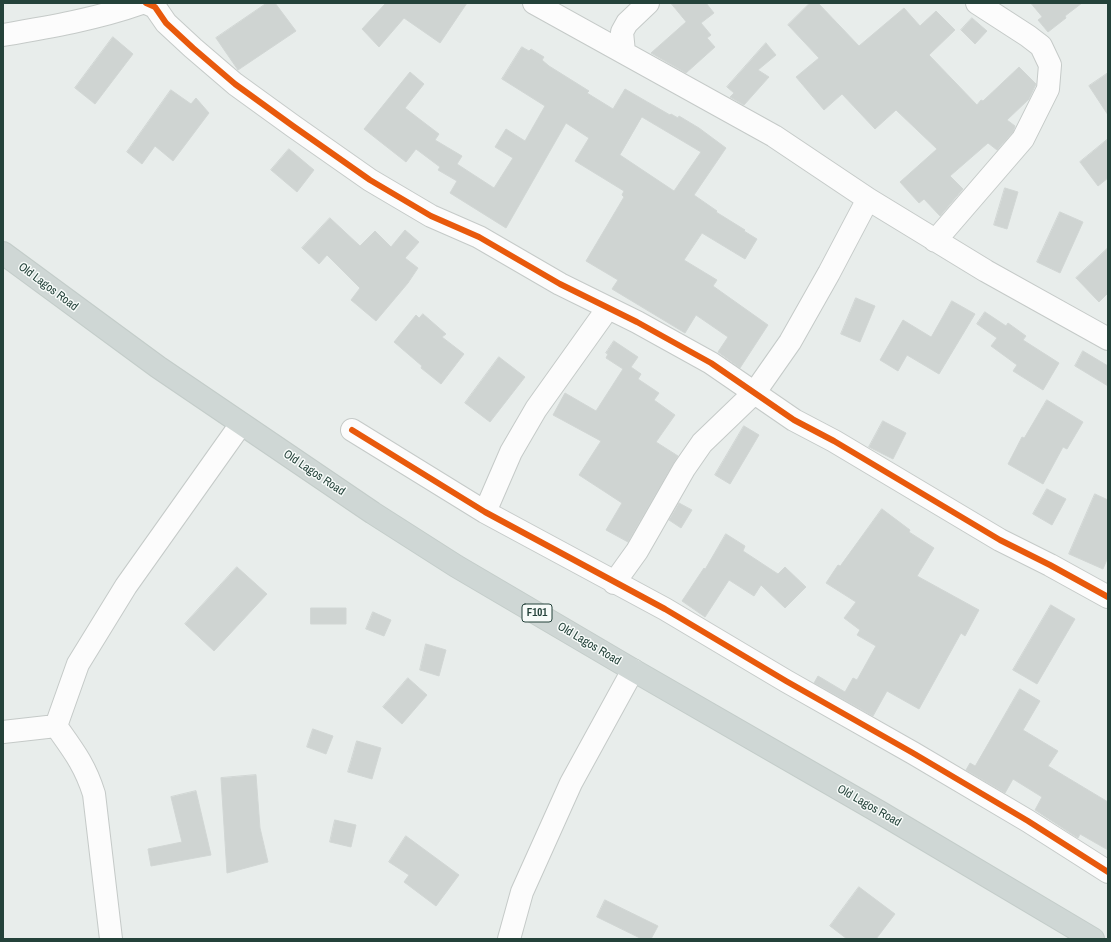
<!DOCTYPE html>
<html>
<head>
<meta charset="utf-8">
<style>
	body { margin:0 }
	#map { position:relative; width:1111px; height:942px; overflow:hidden; background:#e8edeb; font-family:"Archivo Narrow",sans-serif }
	canvas { display:block }
	.frame { position:absolute; inset:0; border:4px solid #24423a; pointer-events:none }
</style>
</head>
<body>
<div id="map">
<canvas width="1111" height="942"></canvas>
<div class="frame"></div>
</div>
<script>
const context = document.querySelector('canvas').getContext('2d');
context.lineJoin = 'round';
function paint(path, color) {
  context.fillStyle = color;
  context.fill(path, 'evenodd');
}
function stroke(path, color, width, dash) {
  context.strokeStyle = color;
  context.lineWidth = width;
  context.lineCap = dash ? 'butt' : 'round';
  context.setLineDash(dash || []);
  context.stroke(path);
}
function drawText(font, color, halo, rows, align = 'center') {
  context.font = font + ' "Archivo Narrow",sans-serif';
  context.lineWidth = 3;
  context.setLineDash([]);
  context.textBaseline = 'middle';
  context.strokeStyle = halo;
  context.fillStyle = color;
  for (const [text, x, y, turn = 0] of rows) {
    context.save();
    context.translate(x, y);
    context.rotate((+turn || 0) * Math.PI / 180);
    context.textAlign = isNaN(turn) ? turn : align;
    if (halo) context.strokeText(text, 0, 0);
    context.fillText(text, 0, 0);
    context.restore();
  }
}
const building = new Path2D(`
	M 267,3 L 275,3 L 296,31 L 238,70 L 216,38 Z
	M 383,3 L 467,3 L 440,43 L 404,18 L 379,47 L 362,29 L 385,4 Z
	M 671,3 L 706,3 L 714,13 L 701,23 L 711,35 L 707,38 L 715,47 L 686,73 L 651,53 L 686,22 Z
	M 810,3 L 818,3 L 859,46 L 904,8 L 920,26 L 936,11 L 955,30 L 929,55 L 977,105 L 981,100 L 983,101 L 1019,67 L 1036,84 L 1029,99 L 1007,120 L 1015,126 L 1013,132 L 997,150 L 988,143 L 950,176 L 963,189 L 940,216 L 924,199 L 919,203 L 900,182 L 937,149 L 896,110 L 875,129 L 842,94 L 824,110 L 796,77 L 819,58 L 788,25 Z
	M 1031,3 L 1082,3 L 1065,16 L 1066,18 L 1048,32 L 1038,20 L 1042,17 Z
	M 972,18 L 987,31 L 975,44 L 961,30 Z
	M 113,37 L 133,54 L 95,104 L 75,88 Z
	M 766,43 L 776,55 L 758,70 L 769,77 L 744,105 L 730,97 L 734,93 L 727,87 Z
	M 522,47 L 529,51 L 531,49 L 544,57 L 542,60 L 549,66 L 589,91 L 587,93 L 613,109 L 625,89 L 670,115 L 671,114 L 678,118 L 679,116 L 699,128 L 726,148 L 694,195 L 717,211 L 716,212 L 745,230 L 744,231 L 757,239 L 745,259 L 702,233 L 684,260 L 717,280 L 713,286 L 768,325 L 740,368 L 718,352 L 728,337 L 696,315 L 685,333 L 612,289 L 618,280 L 586,261 L 624,197 L 622,195 L 624,191 L 575,161 L 589,138 L 566,123 L 506,228 L 450,193 L 457,181 L 438,170 L 440,167 L 416,149 L 406,162 L 364,129 L 410,72 L 424,84 L 405,108 L 439,134 L 435,140 L 462,156 L 457,164 L 494,188 L 513,158 L 495,147 L 506,129 L 525,141 L 545,106 L 502,79 ZM 642,117 L 701,152 L 674,191 L 620,155 Z
	M 1108,73 L 1108,115 L 1089,86 Z
	M 171,90 L 191,104 L 196,98 L 209,113 L 173,161 L 155,146 L 142,164 L 127,152 Z
	M 1108,139 L 1108,178 L 1098,186 L 1080,162 Z
	M 289,149 L 314,170 L 297,192 L 271,170 Z
	M 1005,188 L 1018,192 L 1007,229 L 994,225 Z
	M 1060,212 L 1083,222 L 1060,273 L 1037,262 Z
	M 330,218 L 360,246 L 375,231 L 391,247 L 405,230 L 419,242 L 405,258 L 418,268 L 408,283 L 376,321 L 351,300 L 360,288 L 327,255 L 319,264 L 302,248 Z
	M 1108,248 L 1108,293 L 1099,302 L 1076,278 Z
	M 856,298 L 875,306 L 860,342 L 841,334 Z
	M 952,301 L 975,314 L 939,374 L 907,355 L 898,371 L 880,360 L 903,320 L 931,337 Z
	M 985,312 L 1006,326 L 1008,323 L 1026,336 L 1023,340 L 1059,363 L 1043,390 L 1013,371 L 1017,365 L 991,346 L 997,338 L 977,324 Z
	M 423,314 L 446,334 L 442,337 L 464,354 L 441,384 L 421,368 L 422,366 L 394,342 L 416,315 L 419,318 Z
	M 614,341 L 638,357 L 631,367 L 641,374 L 638,379 L 659,393 L 654,400 L 675,415 L 656,442 L 678,456 L 628,542 L 606,530 L 622,503 L 579,475 L 601,441 L 553,415 L 565,393 L 596,411 L 623,369 L 606,358 L 608,354 L 606,353 Z
	M 1083,351 L 1108,366 L 1108,386 L 1075,366 Z
	M 499,357 L 525,377 L 490,422 L 465,403 Z
	M 1047,400 L 1083,422 L 1067,449 L 1063,447 L 1043,484 L 1008,464 L 1022,437 L 1024,438 Z
	M 883,421 L 906,433 L 893,459 L 869,447 Z
	M 744,426 L 759,435 L 730,484 L 715,475 Z
	M 1047,489 L 1066,499 L 1052,525 L 1033,514 Z
	M 1095,494 L 1108,500 L 1108,557 L 1103,569 L 1069,554 Z
	M 679,503 L 692,510 L 681,528 L 669,520 Z
	M 882,509 L 910,530 L 909,532 L 934,548 L 917,576 L 979,610 L 965,636 L 961,633 L 919,709 L 887,691 L 873,716 L 814,683 L 818,676 L 845,692 L 853,678 L 857,680 L 876,646 L 857,635 L 860,630 L 844,618 L 856,602 L 826,583 L 838,565 L 840,566 Z
	M 726,534 L 745,546 L 743,551 L 778,574 L 785,567 L 806,587 L 785,608 L 761,585 L 754,596 L 729,580 L 705,617 L 682,601 L 704,568 L 705,569 Z
	M 237,567 L 267,594 L 214,651 L 185,624 Z
	M 1051,605 L 1075,619 L 1037,684 L 1013,670 Z
	M 311,608 L 346,608 L 346,624 L 311,624 Z
	M 373,612 L 391,620 L 384,636 L 366,629 Z
	M 426,644 L 446,650 L 439,676 L 420,670 Z
	M 408,678 L 427,695 L 402,724 L 383,707 Z
	M 1020,689 L 1040,701 L 1023,730 L 1058,751 L 1048,766 L 1108,802 L 1108,850 L 1080,834 L 1078,838 L 1035,810 L 1042,797 L 1013,779 L 1005,793 L 966,770 L 970,763 L 975,766 Z
	M 313,729 L 333,736 L 326,754 L 307,747 Z
	M 357,741 L 381,748 L 372,779 L 348,772 Z
	M 256,775 L 260,828 L 268,862 L 227,873 L 221,778 Z
	M 196,791 L 211,855 L 151,866 L 148,849 L 182,842 L 171,797 Z
	M 335,820 L 356,825 L 351,847 L 330,842 Z
	M 406,836 L 459,875 L 436,906 L 404,882 L 409,875 L 389,862 Z
	M 859,887 L 895,914 L 876,939 L 847,939 L 830,926 Z
	M 605,900 L 658,926 L 651,939 L 642,939 L 597,917 Z`);
const minor = new Path2D(`
	M 146,3 L 155,7 L 166,23 L 193,48 L 235,84 L 293,126 L 370,180 L 431,216 L 479,237 L 560,284 L 637,322 L 711,363 L 794,420 L 834,441 L 1000,540 L 1050,565 L 1108,597
	M 534,3 L 774,136 L 868,199 L 986,271 L 1108,339
	M 3,35 C 50,27 97,19 142,3
	M 624,52 L 622,32 L 627,23 L 648,3
	M 935,241 L 1023,139 L 1048,89 L 1050,65 L 1041,46 L 1028,36 L 977,3
	M 352,430 L 485,512 L 665,609 L 786,681 L 913,753 L 1028,821 L 1108,872
	M 485,512 L 511,452 L 536,409 L 608,308
	M 614,583 L 637,551 L 684,469 L 702,443 L 755,392 L 790,342 L 829,273 L 868,199
	M 56,726 L 78,664 L 126,586 L 241,424
	M 56,726 C 73,750 85,765 94,794 L 111,939
	M 3,732 L 56,726
	M 509,939 L 522,892 L 571,783 L 633,670`);
const major = new Path2D(`
	M 3,253 L 158,367 L 373,513 L 456,566 L 633,670 L 881,813 L 1093,939`);
const cycleway = new Path2D(`
	M 146,3 L 155,7 L 166,23 L 193,48 L 235,84 L 293,126 L 370,180 L 431,216 L 479,237 L 560,284 L 637,322 L 711,363 L 794,420 L 834,441 L 1000,540 L 1050,565 L 1108,597
	M 352,430 L 485,512 L 665,609 L 786,681 L 913,753 L 1028,821 L 1108,872`);
const shields = [
	[537,613,30]
];
const shieldNames = [
	["F101",537,613]
];
const streetNames = [
	["Old Lagos Road",48,287,37],
	["Old Lagos Road",314,473,34],
	["Old Lagos Road",589,644,31],
	["Old Lagos Road",869,806,30]
];
paint(building, '#cfd4d2');
stroke(building, '#d1d6d4', 1);
stroke(minor, '#c5cac8', 24);
stroke(major, '#c3ccc9', 24);
stroke(minor, '#fcfcfc', 22);
stroke(major, '#cfd7d5', 22);
stroke(cycleway, '#e8590c', 6);
for (const [x, y, w] of shields) {
  const box = new Path2D();
  box.roundRect(x - w / 2, y - 9, w, 18, 3);
  context.fillStyle = '#f7fbf9';
  context.fill(box);
  stroke(box, '#24423a', 1);
}
drawText('bold 11px', '#24423a', null, shieldNames);
drawText('12px', '#24423a', '#f7fbf9', streetNames);
</script>
</body>
</html>
